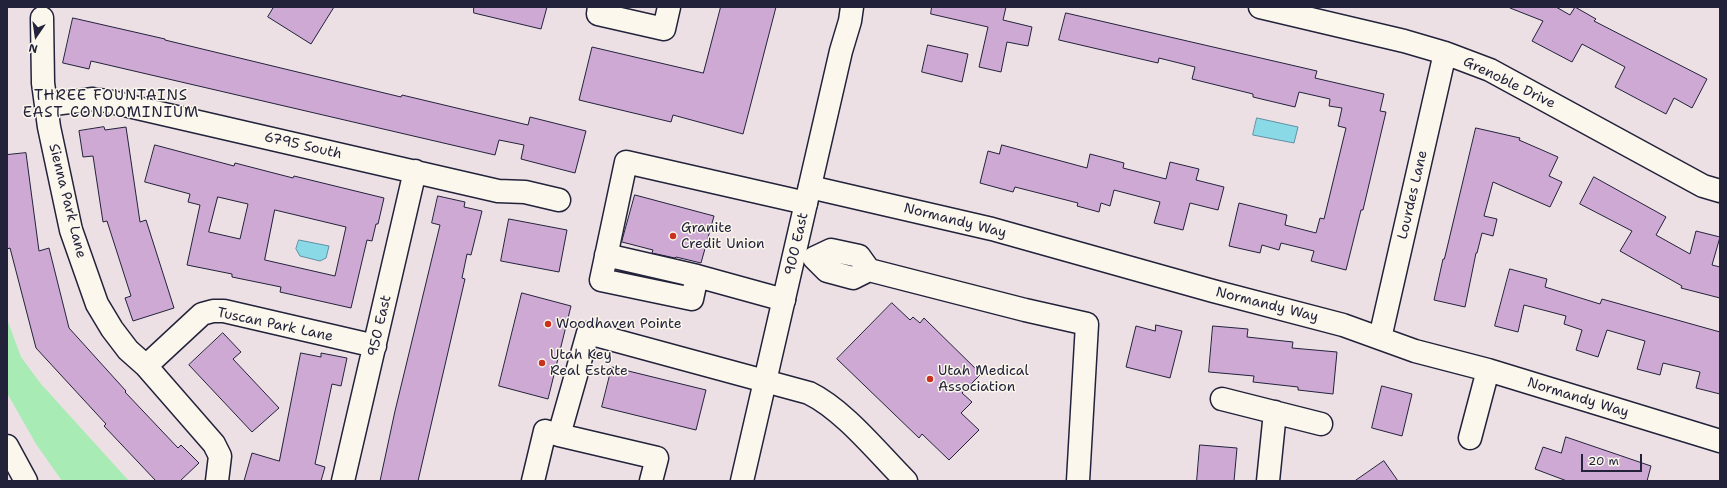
<!DOCTYPE html>
<html>
<head>
<meta charset="utf-8">
<style>
	body { margin:0 }
	#map { position:relative; width:1727px; height:488px; overflow:hidden; background:#ede0e4; font-family:"Shantell Sans",sans-serif }
	canvas { display:block }
	.frame { position:absolute; inset:0; border:8px solid #22223b; pointer-events:none }
	.north { position:absolute; left:16px; top:16px; width:40px; height:40px; -webkit-text-stroke:3px #fbf7ec; paint-order:stroke; rotate:193deg; font-size:11px; font-weight:700; line-height:16px; text-align:center; color:#22223b }
	.north::after { content:''; display:block; margin:auto; width:14px; height:18px; background:#22223b; clip-path:polygon(50% 0,100% 100%,50% 72%,0 100%) }
	.scale { position:absolute; left:1581px; top:454px; width:61px; height:18px; box-sizing:border-box; border:2px solid #22223b; border-top:0; padding-left:5px; font-size:12px; line-height:14px; white-space:nowrap; color:#22223b; -webkit-text-stroke:3px #fbf7ec; paint-order:stroke }
</style>
</head>
<body>
<div id="map">
<canvas width="1727" height="488"></canvas>
<div class="frame"></div>
<div class="north">N</div>
<div class="scale">20 m</div>
</div>
<script>
const context = document.querySelector('canvas').getContext('2d');
context.lineJoin = 'round';
function paint(path, color) {
  context.fillStyle = color;
  context.fill(path, 'evenodd');
}
function stroke(path, color, width, dash) {
  context.strokeStyle = color;
  context.lineWidth = width;
  context.lineCap = dash ? 'butt' : 'round';
  context.setLineDash(dash || []);
  context.stroke(path);
}
function drawText(font, color, halo, rows, align = 'center') {
  context.font = font + ' "Shantell Sans",sans-serif';
  context.lineWidth = 3;
  context.setLineDash([]);
  context.textBaseline = 'middle';
  context.strokeStyle = halo;
  context.fillStyle = color;
  for (const [text, x, y, turn = 0] of rows) {
    context.save();
    context.translate(x, y);
    context.rotate((+turn || 0) * Math.PI / 180);
    context.textAlign = isNaN(turn) ? turn : align;
    if (halo) context.strokeText(text, 0, 0);
    context.fillText(text, 0, 0);
    context.restore();
  }
}
const green = new Path2D(`
	M 7,319 L 21,357 L 41,384 L 129,481 L 62,481 L 36,444 L 7,393 Z`);
const water = new Path2D(`
	M 1257,118 L 1298,127 L 1294,143 L 1253,135 Z
	M 299,240 L 329,246 L 326,258 L 320,261 L 300,256 L 296,249 Z`);
const building = new Path2D(`
	M 274,7 L 334,7 L 311,44 L 268,17 Z
	M 474,7 L 547,7 L 541,29 L 474,13 Z
	M 721,7 L 776,7 L 743,134 L 673,115 L 671,122 L 579,100 L 592,47 L 703,73 Z
	M 932,7 L 1006,7 L 1003,20 L 1032,27 L 1028,46 L 1007,42 L 1001,72 L 979,67 L 988,27 L 931,14 Z
	M 1510,7 L 1556,7 L 1570,15 L 1575,7 L 1596,19 L 1594,21 L 1707,79 L 1692,108 L 1674,98 L 1666,114 L 1615,87 L 1625,67 L 1582,44 L 1572,62 L 1532,41 L 1543,21 L 1510,8 Z
	M 1066,13 L 1317,71 L 1315,78 L 1384,94 L 1380,111 L 1386,112 L 1363,210 L 1361,210 L 1346,270 L 1311,261 L 1314,251 L 1281,243 L 1279,250 L 1262,245 L 1260,253 L 1229,246 L 1239,203 L 1287,215 L 1285,225 L 1316,233 L 1320,218 L 1324,219 L 1346,128 L 1338,126 L 1342,108 L 1329,106 L 1330,99 L 1299,92 L 1295,107 L 1253,97 L 1253,94 L 1192,79 L 1195,67 L 1159,58 L 1158,63 L 1059,40 Z
	M 73,18 L 165,39 L 165,40 L 401,97 L 402,95 L 528,125 L 530,117 L 586,131 L 575,173 L 521,159 L 524,145 L 499,140 L 495,155 L 91,61 L 89,69 L 63,63 Z
	M 928,45 L 968,54 L 962,82 L 922,72 Z
	M 104,127 L 105,130 L 126,127 L 140,222 L 146,220 L 174,308 L 133,321 L 125,298 L 131,296 L 107,221 L 103,222 L 93,156 L 83,157 L 79,131 Z
	M 1476,128 L 1520,138 L 1519,140 L 1558,157 L 1549,176 L 1562,182 L 1550,207 L 1493,182 L 1484,216 L 1497,219 L 1493,236 L 1482,233 L 1477,253 L 1476,253 L 1465,307 L 1434,300 L 1443,259 L 1444,259 Z
	M 155,145 L 234,166 L 235,163 L 293,178 L 294,176 L 384,198 L 378,224 L 376,224 L 372,241 L 367,240 L 351,308 L 280,292 L 281,287 L 232,277 L 232,274 L 187,265 L 200,205 L 188,202 L 190,194 L 145,182 ZM 218,197 L 248,204 L 240,239 L 209,232 ZM 275,210 L 346,227 L 335,276 L 265,260 Z
	M 1002,145 L 1087,168 L 1090,154 L 1124,163 L 1123,168 L 1166,179 L 1170,162 L 1199,169 L 1196,180 L 1224,187 L 1218,210 L 1190,203 L 1183,230 L 1154,223 L 1160,202 L 1114,190 L 1110,206 L 1101,203 L 1099,212 L 1077,206 L 1078,203 L 1015,187 L 1013,192 L 980,183 L 988,151 L 999,154 Z
	M 26,153 L 39,251 L 49,248 L 69,328 L 126,391 L 125,392 L 178,448 L 181,445 L 199,463 L 180,481 L 156,481 L 104,426 L 106,424 L 36,348 L 10,248 L 7,249 L 7,155 Z
	M 1594,177 L 1666,217 L 1656,235 L 1690,254 L 1696,231 L 1720,237 L 1712,265 L 1720,267 L 1720,298 L 1681,288 L 1682,286 L 1620,251 L 1632,231 L 1580,204 Z
	M 635,195 L 714,216 L 701,263 L 676,257 L 675,258 L 652,253 L 653,250 L 622,242 Z
	M 438,196 L 465,202 L 464,207 L 482,211 L 471,255 L 467,254 L 462,278 L 465,279 L 418,481 L 380,481 L 395,411 L 440,225 L 432,223 Z
	M 509,219 L 567,230 L 559,272 L 501,261 Z
	M 1510,269 L 1547,279 L 1545,287 L 1600,304 L 1602,299 L 1720,332 L 1720,394 L 1696,388 L 1700,372 L 1663,363 L 1660,375 L 1637,369 L 1645,341 L 1607,330 L 1598,357 L 1576,350 L 1582,330 L 1564,324 L 1566,316 L 1524,305 L 1518,332 L 1495,326 Z
	M 522,293 L 571,306 L 548,399 L 499,386 Z
	M 892,303 L 910,320 L 913,317 L 920,323 L 924,318 L 981,374 L 962,393 L 972,402 L 961,413 L 979,430 L 949,460 L 922,434 L 919,438 L 837,359 Z
	M 1156,325 L 1182,331 L 1170,378 L 1126,367 L 1136,326 L 1155,331 Z
	M 1213,326 L 1248,329 L 1247,337 L 1293,342 L 1292,348 L 1337,352 L 1333,394 L 1298,390 L 1298,387 L 1253,382 L 1254,376 L 1209,372 Z
	M 223,333 L 241,352 L 233,359 L 279,408 L 252,432 L 189,365 Z
	M 301,353 L 321,357 L 321,353 L 347,358 L 341,386 L 332,384 L 315,464 L 325,467 L 321,481 L 244,481 L 252,453 L 279,461 Z
	M 612,367 L 706,390 L 696,430 L 602,407 Z
	M 1382,386 L 1412,394 L 1402,436 L 1372,428 Z
	M 1566,437 L 1651,466 L 1647,481 L 1567,481 L 1535,469 L 1543,447 L 1561,453 Z
	M 1200,445 L 1237,448 L 1234,481 L 1197,481 Z
	M 1384,461 L 1398,481 L 1355,481 Z`);
const minor = new Path2D(`
	M 599,7 L 598,14 L 664,29 L 669,7
	M 1260,7 L 1404,41 L 1445,53 L 1490,70 L 1703,186 L 1720,191
	M 42,18 L 43,83 L 49,127 L 71,230 L 97,304 L 112,329 L 128,350 L 146,366 L 214,444 L 220,456 L 217,481
	M 46,105 L 93,99 L 107,101 L 498,191 L 525,192 L 559,200
	M 810,187 L 992,229 L 1213,291 L 1343,325 L 1415,351 L 1488,370 L 1720,441
	M 606,255 L 697,276 L 784,300
	M 869,270 L 853,278 L 827,271 L 814,258 L 831,250 L 859,256 L 869,270 L 1025,310 L 1087,324 L 1078,481
	M 697,276 L 692,299 L 601,280 L 626,162 L 806,203
	M 1380,338 L 1445,53
	M 146,366 L 202,314 L 213,311 L 224,311 L 375,346
	M 1222,399 L 1321,424
	M 1470,438 L 1488,370
	M 343,481 L 415,171
	M 533,481 L 545,431 L 559,435
	M 651,481 L 657,458 L 559,435 L 588,333 L 809,393 C 844,410 878,453 906,481
	M 1268,481 L 1275,412`);
const major = new Path2D(`
	M 742,481 L 841,51 L 850,21 L 852,7`);
const highway = new Path2D(`
	M 7,446 L 26,481`);
const markers = [
	[673,236,4,"#c8321e"],
	[548,324,4,"#c8321e"],
	[542,363,4,"#c8321e"],
	[930,379,4,"#c8321e"]
];
const streetNames = [
	["Grenoble Drive",1509,83,26],
	["6795 South",303,146,13],
	["Lourdes Lane",1413,195,-77],
	["Sienna Park Lane",67,201,76],
	["Normandy Way",955,221,14],
	["900 East",797,244,-77],
	["Normandy Way",1267,305,14],
	["Tuscan Park Lane",275,325,12],
	["950 East",380,326,-77],
	["Normandy Way",1578,398,17]
];
const poiNames = [
	["Granite",681,228],
	["Credit Union",681,244],
	["Woodhaven Pointe",556,324],
	["Utah Key",550,355],
	["Real Estate",550,371],
	["Utah Medical",938,371],
	["Association",938,387]
];
const neighbourhoodNames = [
	["THREE FOUNTAINS",111,96],
	["EAST CONDOMINIUM",111,113]
];
paint(green, '#a8ebb5');
paint(water, '#8ad9e7');
stroke(water, '#6090a2', 1);
paint(building, '#cda9d3');
stroke(building, '#22223b', 1);
stroke(minor, '#22223b', 25);
stroke(major, '#22223b', 25);
stroke(highway, '#22223b', 25);
stroke(minor, '#fbf7ec', 22);
stroke(major, '#fbf7ec', 22);
stroke(highway, '#fbf7ec', 22);
for (const [x, y, r, color] of markers) {
  const dot = new Path2D();
  dot.arc(x, y, r, 0, 2 * Math.PI);
  context.fillStyle = color;
  context.fill(dot);
  stroke(dot, '#fbf7ec', 1.5);
}
drawText('14px', '#22223b', '#fbf7ec', streetNames);
drawText('14px', '#22223b', '#fbf7ec', poiNames, 'left');
context.letterSpacing = '1px';
drawText('15px', '#22223b', '#fbf7ec', neighbourhoodNames);
context.letterSpacing = '0px';
</script>
</body>
</html>
